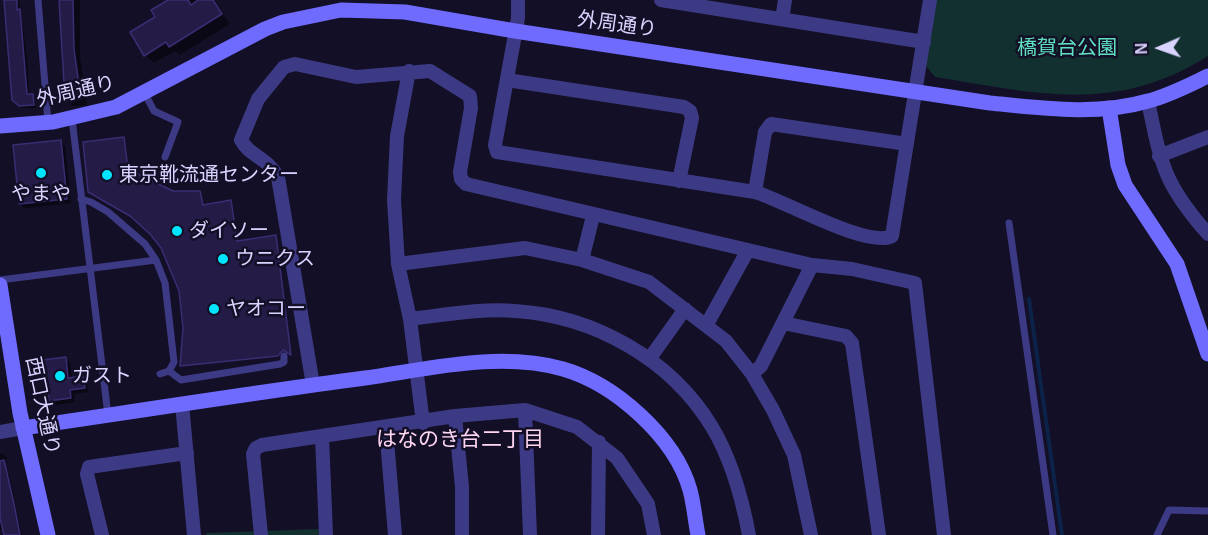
<!DOCTYPE html>
<html>
<head>
<meta charset="utf-8">
<style>
	body { margin:0 }
	#map { position:relative; width:1208px; height:535px; overflow:hidden; background:#130f26; font-family:Arial,sans-serif }
	canvas { display:block }
	.north { position:absolute; left:1130px; top:18px; width:60px; height:60px; -webkit-text-stroke:4px #130f26; paint-order:stroke; rotate:268deg; font-size:16px; font-weight:700; line-height:24px; text-align:center; color:#d9d4ff }
	.north::after { content:''; display:block; margin:auto; width:21px; height:27px; background:#d9d4ff; clip-path:polygon(50% 0,100% 100%,50% 72%,0 100%) }
</style>
</head>
<body>
<div id="map">
<canvas width="1208" height="535"></canvas>
<div class="north">N</div>
</div>
<script>
const context = document.querySelector('canvas').getContext('2d');
context.lineJoin = 'round';
function paint(path, color) {
  context.fillStyle = color;
  context.fill(path, 'evenodd');
}
function stroke(path, color, width, dash) {
  context.strokeStyle = color;
  context.lineWidth = width;
  context.lineCap = dash ? 'butt' : 'round';
  context.setLineDash(dash || []);
  context.stroke(path);
}
function drawText(font, color, halo, rows, align = 'center') {
  context.font = font + ' Arial,"Noto Sans JP",sans-serif';
  context.lineWidth = 5;
  context.setLineDash([]);
  context.textBaseline = 'middle';
  context.strokeStyle = halo;
  context.fillStyle = color;
  for (const [text, x, y, turn = 0] of rows) {
    context.save();
    context.translate(x, y);
    context.rotate((+turn || 0) * Math.PI / 180);
    context.textAlign = isNaN(turn) ? turn : align;
    if (halo) context.strokeText(text, 0, 0);
    context.fillText(text, 0, 0);
    context.restore();
  }
}
const green = new Path2D(`
	M 935,0 L 1208,0 L 1208,56 C 1115,115 1035,93 935,77 L 926,66 Z
	M 319,529 L 325,535 L 206,535 L 206,533 Z`);
const shadow = new Path2D(`
	M 5,0 L 19,0 L 27,56 L 29,95 L 35,98 L 36,108 L 23,108 L 13,99 Z
	M 57,0 L 80,0 L 80,56 L 87,105 L 73,106 L 66,99 L 61,12 Z
	M 171,0 L 214,0 L 230,24 L 179,55 L 175,51 L 154,63 L 145,55 L 157,17 Z
	M 124,139 L 129,171 L 172,193 L 200,193 L 203,206 L 237,243 L 285,350 L 279,357 L 181,365 L 184,353 L 180,291 L 174,269 L 152,233 L 133,217 Z
	M 61,142 L 65,146 L 71,203 L 25,208 L 20,204 Z
	M 65,359 L 70,363 L 72,379 L 83,378 L 87,382 L 88,392 L 74,394 L 75,402 L 54,405 L 50,400 Z
	M 0,453 L 7,457 L 5,471 L 9,475 L 22,535 L 5,535 L 4,529 L 0,530 Z`);
const stream = new Path2D(`
	M 1029,299 L 1062,535`);
const building = new Path2D(`
	M 4,0 L 17,0 L 17,10 L 20,9 L 27,94 L 33,94 L 34,105 L 19,106 L 12,100 Z
	M 59,0 L 73,0 L 74,49 L 81,99 L 65,100 Z
	M 168,0 L 188,0 L 191,5 L 198,0 L 213,0 L 222,14 L 169,47 L 166,42 L 144,56 L 130,32 L 155,17 L 151,10 Z
	M 124,137 L 128,169 L 173,191 L 200,191 L 203,205 L 231,200 L 237,241 L 276,235 L 291,355 L 283,350 L 278,356 L 180,366 L 183,328 L 179,291 L 161,248 L 150,234 L 130,216 L 88,192 L 83,142 Z
	M 61,140 L 67,199 L 19,204 L 13,145 Z
	M 66,357 L 68,378 L 83,376 L 85,388 L 70,390 L 71,398 L 49,401 L 43,360 Z
	M 4,460 L 14,504 L 20,535 L 4,535 L 0,518 L 0,461 Z`);
const lane = new Path2D(`
	M 38,0 L 48,122
	M 145,94 L 154,111 L 178,122 L 165,157
	M 72,119 L 108,415
	M 81,199 L 91,202 L 108,212 L 145,244 L 156,260 L 165,283 L 174,362 L 169,371 L 160,374
	M 1009,223 L 1053,535
	M 0,280 L 156,260
	M 169,371 L 181,380 L 280,364 L 284,362 L 284,356
	M 1157,535 L 1169,510 L 1208,511`);
const street = new Path2D(`
	M 518,0 L 518,18 L 495,145 L 497,152 L 755,192 C 783,200 868,249 892,236 L 930,0
	M 661,0 L 924,42
	M 782,19 L 785,0
	M 409,71 L 397,136 L 394,200 L 398,264 L 410,319 L 423,423
	M 507,80 L 684,107 L 690,111 L 692,118 L 679,181
	M 1148,101 C 1161,165 1164,184 1208,234
	M 1159,156 L 1208,137
	M 755,192 L 765,132 L 771,124 L 907,144
	M 582,260 L 593,216
	M 398,264 L 525,248 L 582,260 L 649,282 L 726,341 L 752,374 L 773,410 L 794,455 L 811,535
	M 410,319 C 445,315 480,308 515,311 C 594,316 671,359 712,427 C 732,460 742,498 749,535
	M 783,323 L 846,336 L 852,343 L 879,535
	M 707,324 L 748,250
	M 650,358 L 685,309
	M 752,374 L 761,366 L 812,265
	M 313,385 L 278,177 C 266,156 250,157 241,140 L 258,99 L 284,67 L 295,64 L 356,77 L 430,71 L 470,96 L 471,108 L 460,172 L 461,179 L 466,184 L 812,265 L 852,269 L 915,283 L 944,535
	M 182,404 L 194,535
	M 525,410 L 530,535
	M 455,416 L 462,487 L 462,535
	M 386,428 L 395,535
	M 0,432 L 23,428
	M 322,436 L 326,535
	M 102,535 L 87,474 L 89,467 L 187,453
	M 261,535 L 253,454 L 256,448 L 262,445 L 455,416 L 525,410 L 577,427 L 617,458 L 648,504 L 654,535
	M 598,535 L 599,442`);
const secondary = new Path2D(`
	M 1109,108 L 1118,165 L 1125,185 L 1177,264 L 1208,354
	M 0,126 L 53,122 L 116,107 L 265,29 L 283,22 L 341,10 L 405,12 L 515,31 L 990,103 C 1041,108 1097,116 1148,101 C 1168,96 1189,85 1208,76
	M 0,285 L 20,413 L 48,535
	M 23,428 C 137,411 251,393 365,378 C 429,369 499,351 563,369 C 615,384 675,437 690,490 C 694,505 695,520 698,535`);
const markers = [
	[41,173,6,"#00e5ff"],
	[107,175,6,"#00e5ff"],
	[177,231,6,"#00e5ff"],
	[223,259,6,"#00e5ff"],
	[214,309,6,"#00e5ff"],
	[60,376,6,"#00e5ff"]
];
const streetNames = [
	["外周通り",617,25,8],
	["外周通り",76,92,-13],
	["西口大通り",42,406,78]
];
const parkNames = [
	["橋賀台公園",1067,48]
];
const poiNames = [
	["東京靴流通センター",119,175],
	["やまや",41,194,"center"],
	["ダイソー",189,231],
	["ウニクス",235,259],
	["ヤオコー",226,309],
	["ガスト",72,376]
];
const neighbourhoodNames = [
	["はなのき台二丁目",460,440]
];
paint(green, '#12302f');
paint(shadow, '#0007');
stroke(stream, '#0c2248', 4);
paint(building, '#241b47');
stroke(building, '#3b2d73', 1.5);
stroke(lane, '#3d3a85', 7);
stroke(street, '#3d3a85', 14);
stroke(secondary, '#6f6bff', 15);
for (const [x, y, r, color] of markers) {
  const dot = new Path2D();
  dot.arc(x, y, r, 0, 2 * Math.PI);
  context.fillStyle = color;
  context.fill(dot);
  stroke(dot, '#130f26', 2);
}
drawText('20px', '#d9d4ff', '#130f26', streetNames);
drawText('20px', '#5fe0c0', '#130f26', parkNames);
drawText('20px', '#d9d4ff', '#130f26', poiNames, 'left');
drawText('21px', '#ffd6f0', '#130f26', neighbourhoodNames);
</script>
</body>
</html>
